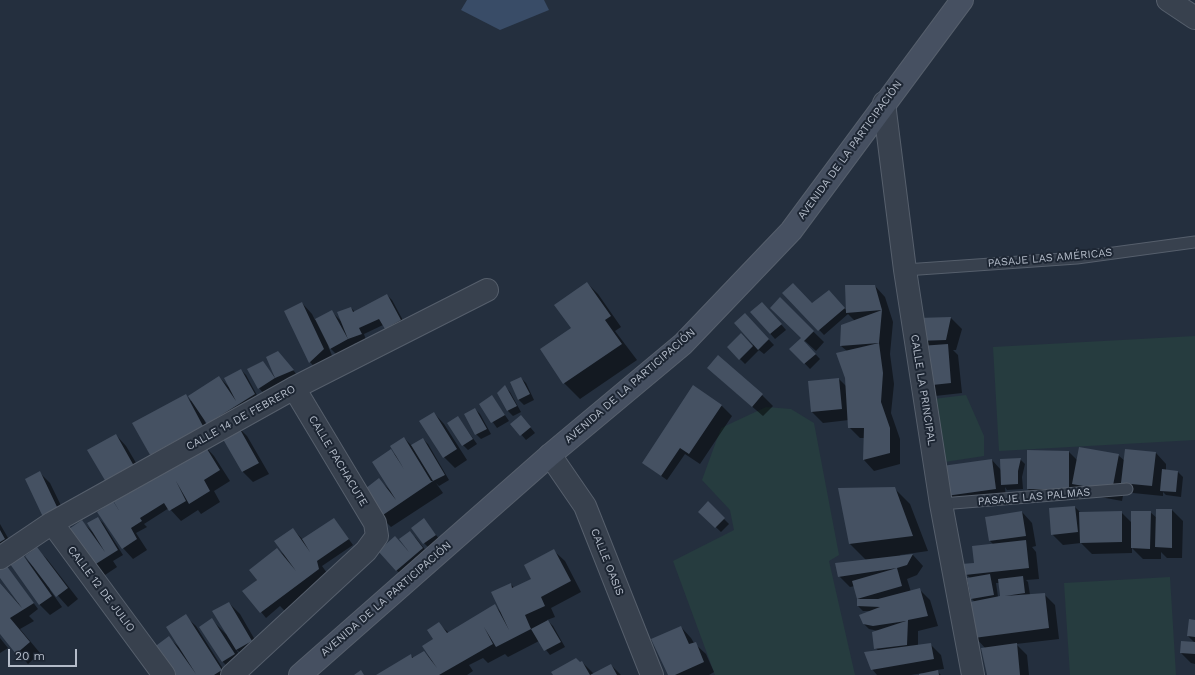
<!DOCTYPE html>
<html>
<head>
<meta charset="utf-8">
<style>
	body { margin:0 }
	#map { position:relative; width:1195px; height:675px; overflow:hidden; background:#242f3e; font-family:"Work Sans",sans-serif }
	canvas { display:block }
	.scale { position:absolute; left:8px; top:649px; width:69px; height:18px; box-sizing:border-box; border:2px solid #b4bcc9; border-top:0; padding-left:5px; font-size:12px; line-height:14px; white-space:nowrap; color:#b4bcc9; -webkit-text-stroke:3px #1d2633; paint-order:stroke }
</style>
</head>
<body>
<div id="map">
<canvas width="1195" height="675"></canvas>
<div class="scale">20 m</div>
</div>
<script>
const context = document.querySelector('canvas').getContext('2d');
context.lineJoin = 'round';
function paint(path, color) {
  context.fillStyle = color;
  context.fill(path, 'evenodd');
}
function stroke(path, color, width, dash) {
  context.strokeStyle = color;
  context.lineWidth = width;
  context.lineCap = dash ? 'butt' : 'round';
  context.setLineDash(dash || []);
  context.stroke(path);
}
function drawText(font, color, halo, rows, align = 'center') {
  context.font = font + ' "Work Sans",sans-serif';
  context.lineWidth = 4;
  context.setLineDash([]);
  context.textBaseline = 'middle';
  context.strokeStyle = halo;
  context.fillStyle = color;
  for (const [text, x, y, turn = 0] of rows) {
    context.save();
    context.translate(x, y);
    context.rotate((+turn || 0) * Math.PI / 180);
    context.textAlign = isNaN(turn) ? turn : align;
    if (halo) context.strokeText(text, 0, 0);
    context.fillText(text, 0, 0);
    context.restore();
  }
}
const green = new Path2D(`
	M 1195,336 L 1195,440 L 999,451 L 993,347 Z
	M 966,395 L 984,436 L 984,456 L 938,463 L 925,400 Z
	M 766,407 L 791,409 L 814,423 L 839,555 L 829,561 L 855,675 L 715,675 L 673,561 L 734,530 L 730,510 L 702,480 L 721,428 Z
	M 1170,577 L 1176,675 L 1070,675 L 1064,583 Z`);
const water = new Path2D(`
	M 467,0 L 544,0 L 549,10 L 500,30 L 461,10 Z`);
const shadow = new Path2D(`
	M 587,283 L 598,294 L 621,327 L 615,331 L 637,360 L 580,399 L 564,383 L 573,328 Z
	M 875,286 L 885,297 L 893,322 L 890,354 L 894,384 L 891,413 L 900,439 L 900,464 L 874,471 L 864,460 L 865,438 L 860,438 L 849,427 L 849,420 L 823,423 L 812,412 L 839,379 L 847,387 L 847,351 L 841,346 L 855,321 L 848,314 L 824,335 L 784,293 L 812,305 L 829,292 L 847,311 Z
	M 387,295 L 392,300 L 406,326 L 391,334 L 383,325 L 364,334 L 366,340 L 354,344 L 358,350 L 341,359 L 328,346 L 334,360 L 320,373 L 310,362 L 285,311 L 302,303 L 312,314 L 315,320 L 332,312 L 342,322 L 351,308 L 355,312 Z
	M 780,299 L 824,342 L 816,351 L 805,341 L 804,342 L 820,359 L 810,369 L 791,349 L 802,338 Z
	M 767,308 L 786,330 L 775,339 L 751,312 Z
	M 951,318 L 962,329 L 956,350 L 953,350 L 958,355 L 962,393 L 935,396 L 918,319 Z
	M 750,320 L 774,345 L 764,354 L 759,350 L 745,364 L 728,347 L 741,334 L 753,345 L 754,344 Z
	M 283,358 L 298,376 L 280,383 L 264,394 L 259,388 L 249,369 L 262,362 L 274,376 Z
	M 241,370 L 246,375 L 259,399 L 218,434 L 204,420 L 213,437 L 161,465 L 150,455 L 134,424 L 185,395 L 191,401 L 219,377 L 229,387 Z
	M 521,378 L 526,383 L 534,400 L 524,405 L 519,400 L 511,383 Z
	M 719,378 L 762,395 L 773,406 L 763,416 Z
	M 505,387 L 510,392 L 521,412 L 513,416 L 508,411 Z
	M 492,396 L 509,421 L 497,428 L 480,404 Z
	M 721,405 L 732,416 L 700,464 L 685,454 L 667,480 L 643,463 Z
	M 475,409 L 480,414 L 491,434 L 481,439 L 476,434 Z
	M 434,413 L 444,424 L 467,460 L 455,468 L 444,457 Z
	M 458,417 L 477,444 L 468,450 L 463,445 Z
	M 526,422 L 535,433 L 526,440 L 512,424 Z
	M 236,425 L 247,436 L 269,474 L 253,482 L 243,472 L 221,434 Z
	M 116,435 L 126,446 L 145,478 L 204,445 L 214,456 L 230,481 L 214,491 L 220,502 L 201,514 L 198,510 L 181,521 L 169,508 L 144,524 L 147,527 L 136,533 L 147,550 L 133,559 L 123,548 L 113,503 L 118,508 Z
	M 404,438 L 412,446 L 423,439 L 428,444 L 449,480 L 439,486 L 436,483 L 443,493 L 391,527 L 380,516 L 379,480 L 390,490 L 391,451 L 397,456 Z
	M 1028,452 L 1069,452 L 1077,460 L 1118,455 L 1125,461 L 1156,453 L 1166,464 L 1166,470 L 1178,472 L 1183,477 L 1181,497 L 1166,495 L 1163,492 L 1163,496 L 1133,493 L 1125,485 L 1122,501 L 1084,494 L 1079,490 L 1079,500 L 1038,500 L 1028,489 Z
	M 1020,459 L 1025,464 L 1022,477 L 1023,489 L 1007,490 L 1005,487 L 1006,500 L 958,506 L 947,495 L 992,460 L 1001,470 Z
	M 40,473 L 50,483 L 68,520 L 26,479 Z
	M 894,488 L 910,504 L 928,551 L 900,555 L 901,557 L 913,555 L 923,566 L 917,575 L 907,579 L 911,592 L 919,589 L 930,600 L 938,626 L 918,631 L 918,646 L 930,644 L 941,655 L 944,669 L 936,670 L 941,675 L 921,675 L 923,673 L 911,675 L 877,675 L 872,669 L 879,651 L 875,648 L 878,631 L 869,629 L 864,624 L 872,611 L 863,611 L 858,606 L 858,599 L 855,586 L 850,587 L 839,576 L 867,561 L 850,544 Z
	M 708,503 L 729,524 L 721,532 L 700,512 Z
	M 1075,507 L 1081,513 L 1121,512 L 1132,523 L 1150,512 L 1157,518 L 1172,510 L 1183,521 L 1182,558 L 1167,558 L 1161,552 L 1161,559 L 1143,559 L 1132,548 L 1132,553 L 1092,554 L 1081,543 L 1063,545 L 1052,534 Z
	M 1022,512 L 1032,523 L 1036,546 L 1032,547 L 1036,552 L 1039,579 L 1026,580 L 1028,582 L 1030,595 L 1044,594 L 1055,605 L 1059,639 L 1016,644 L 1027,655 L 1029,675 L 988,675 L 986,649 L 975,637 L 975,602 L 972,599 L 968,579 L 970,578 L 966,574 L 993,544 L 990,541 L 987,517 ZM 996,583 L 999,583 L 1000,597 L 998,597 Z
	M 98,518 L 103,523 L 123,555 L 113,561 L 117,567 L 102,577 L 92,567 L 82,522 L 94,533 Z
	M 334,519 L 353,545 L 322,566 L 327,573 L 286,612 L 280,606 L 266,618 L 244,591 L 256,581 L 277,549 L 288,558 L 293,529 L 303,540 Z
	M 424,520 L 440,540 L 429,548 L 424,543 Z
	M 0,524 L 15,550 L 0,558 Z
	M 415,537 L 428,553 L 402,575 L 396,570 L 406,549 Z
	M 37,549 L 47,559 L 78,599 L 68,607 L 51,588 L 50,590 L 62,607 L 50,615 L 39,604 L 23,556 L 33,566 Z
	M 554,551 L 565,561 L 581,592 L 551,608 L 555,617 L 547,620 L 553,626 L 565,647 L 550,655 L 539,641 L 508,657 L 505,654 L 488,663 L 483,658 L 469,665 L 473,671 L 467,675 L 378,675 L 411,656 L 414,658 L 424,652 L 432,660 L 434,639 L 439,624 L 449,633 L 495,606 L 501,612 L 511,584 L 514,588 L 532,579 Z
	M 6,566 L 38,609 L 29,616 L 34,621 L 20,629 L 40,653 L 28,664 L 0,632 L 0,583 L 18,603 L 20,602 L 0,576 L 0,571 Z
	M 229,603 L 240,614 L 262,652 L 247,660 L 236,649 L 245,665 L 233,672 L 223,662 L 200,628 L 212,620 L 226,634 Z
	M 185,616 L 196,626 L 227,675 L 174,675 L 169,638 L 180,648 Z
	M 1195,621 L 1195,664 L 1191,663 L 1181,653 L 1195,643 L 1188,636 Z
	M 681,627 L 691,638 L 694,643 L 706,654 L 714,672 L 709,675 L 669,675 Z
	M 0,638 L 8,648 L 0,653 Z
	M 582,662 L 594,674 L 611,665 L 621,675 L 554,675 Z`);
const building = new Path2D(`
	M 587,282 L 611,316 L 605,320 L 622,344 L 563,384 L 540,349 L 571,328 L 554,305 Z
	M 793,283 L 812,303 L 829,290 L 845,308 L 818,331 L 782,293 Z
	M 845,285 L 875,285 L 882,310 L 846,313 Z
	M 387,294 L 401,320 L 385,329 L 379,319 L 359,328 L 362,334 L 348,339 L 337,312 L 351,307 L 353,312 Z
	M 780,297 L 814,331 L 804,341 L 816,354 L 804,364 L 789,349 L 801,338 L 770,308 Z
	M 302,302 L 324,349 L 309,363 L 284,311 Z
	M 762,302 L 782,324 L 770,334 L 750,312 Z
	M 332,310 L 348,339 L 330,349 L 315,319 Z
	M 882,310 L 879,343 L 840,346 L 841,325 Z
	M 745,313 L 769,339 L 758,350 L 734,323 Z
	M 951,317 L 946,340 L 917,341 L 917,318 Z
	M 741,333 L 753,346 L 739,360 L 727,347 Z
	M 879,343 L 883,373 L 881,402 L 890,428 L 890,453 L 863,460 L 864,428 L 848,428 L 845,378 L 836,353 Z
	M 948,344 L 951,383 L 923,386 L 920,346 Z
	M 278,351 L 294,370 L 275,378 L 258,389 L 247,369 L 263,361 L 275,378 L 266,357 Z
	M 718,355 L 763,394 L 752,407 L 707,368 Z
	M 241,369 L 255,394 L 207,424 L 188,396 L 219,376 L 236,401 L 224,378 Z
	M 521,377 L 530,394 L 518,400 L 510,382 Z
	M 839,378 L 842,409 L 811,412 L 808,381 Z
	M 505,385 L 517,406 L 507,411 L 497,393 Z
	M 693,385 L 722,405 L 689,454 L 680,448 L 661,476 L 642,463 Z
	M 186,394 L 203,426 L 150,455 L 132,423 Z
	M 492,395 L 505,415 L 491,423 L 479,404 Z
	M 475,408 L 487,429 L 475,435 L 464,414 Z
	M 434,412 L 457,449 L 443,458 L 419,421 Z
	M 521,415 L 531,427 L 520,436 L 510,424 Z
	M 458,416 L 473,439 L 462,446 L 447,423 Z
	M 237,424 L 259,463 L 242,472 L 220,434 Z
	M 116,434 L 134,466 L 106,482 L 87,450 Z
	M 404,437 L 431,481 L 433,481 L 380,517 L 361,492 L 379,478 L 396,500 L 372,462 L 391,449 L 404,469 L 390,446 Z
	M 423,438 L 445,475 L 433,481 L 411,445 Z
	M 204,444 L 220,470 L 204,480 L 210,491 L 189,504 L 176,481 L 186,501 L 169,511 L 164,503 L 140,518 L 142,521 L 131,528 L 137,539 L 122,549 L 97,512 L 113,501 L 120,512 L 111,497 Z
	M 1079,447 L 1119,454 L 1112,491 L 1072,484 Z
	M 1125,449 L 1156,452 L 1152,486 L 1121,483 Z
	M 1027,450 L 1069,451 L 1069,490 L 1027,489 Z
	M 1021,458 L 1018,471 L 1018,484 L 1001,485 L 1000,459 Z
	M 992,459 L 996,489 L 946,496 L 942,466 Z
	M 1162,469 L 1178,471 L 1176,492 L 1160,491 Z
	M 40,471 L 58,509 L 43,517 L 25,479 Z
	M 895,487 L 913,536 L 849,544 L 838,488 Z
	M 708,501 L 725,518 L 715,528 L 698,512 Z
	M 1075,506 L 1078,532 L 1051,535 L 1049,508 Z
	M 1156,509 L 1172,509 L 1172,548 L 1155,547 Z
	M 1022,511 L 1026,536 L 989,541 L 985,517 Z
	M 1122,511 L 1122,542 L 1080,543 L 1079,512 Z
	M 1131,511 L 1151,511 L 1150,549 L 1131,548 Z
	M 98,517 L 118,550 L 91,567 L 66,531 L 82,520 L 105,552 L 87,523 Z
	M 334,518 L 349,539 L 317,561 L 319,569 L 260,613 L 242,591 L 257,580 L 249,570 L 277,548 L 296,571 L 274,541 L 293,528 L 310,552 L 302,539 Z
	M 424,518 L 436,535 L 423,544 L 411,528 Z
	M 0,530 L 5,539 L 0,542 Z
	M 410,531 L 423,548 L 396,571 L 378,551 L 395,536 L 409,552 L 399,539 Z
	M 1026,540 L 1029,568 L 965,575 L 961,564 L 974,563 L 972,546 Z
	M 37,547 L 68,588 L 56,597 L 25,556 Z
	M 554,549 L 571,581 L 541,597 L 545,606 L 525,615 L 531,629 L 496,647 L 484,627 L 493,644 L 439,675 L 376,675 L 411,654 L 412,658 L 424,651 L 437,668 L 422,646 L 433,639 L 427,630 L 439,622 L 447,633 L 495,604 L 509,630 L 491,592 L 511,583 L 512,588 L 531,579 L 524,565 Z
	M 913,554 L 907,565 L 897,568 L 838,577 L 835,563 Z
	M 23,555 L 52,596 L 39,605 L 10,564 Z
	M 6,565 L 34,603 L 10,618 L 30,642 L 16,654 L 0,634 L 0,583 L 22,608 L 0,578 L 0,569 Z
	M 897,568 L 902,586 L 857,599 L 878,599 L 920,588 L 928,616 L 908,620 L 907,645 L 874,649 L 872,632 L 906,621 L 873,626 L 863,624 L 859,615 L 880,607 L 857,606 L 857,599 L 852,581 Z
	M 990,574 L 994,595 L 971,599 L 967,578 Z
	M 1023,576 L 1025,593 L 1005,596 L 1045,593 L 1049,628 L 974,638 L 970,602 L 1000,596 L 998,579 Z
	M 229,602 L 252,641 L 236,650 L 212,611 Z
	M 186,614 L 222,670 L 214,675 L 173,675 L 153,648 L 169,636 L 196,674 L 166,627 Z
	M 212,618 L 235,654 L 222,662 L 199,627 Z
	M 1189,619 L 1195,620 L 1195,637 L 1187,636 Z
	M 548,620 L 561,642 L 544,651 L 531,629 Z
	M 681,626 L 689,644 L 696,642 L 704,662 L 675,675 L 668,675 L 651,639 Z
	M 1181,641 L 1195,642 L 1195,654 L 1180,653 Z
	M 931,643 L 934,659 L 871,670 L 864,652 Z
	M 1017,643 L 1020,675 L 987,675 L 981,648 Z
	M 576,658 L 580,662 L 582,661 L 590,675 L 611,664 L 617,675 L 553,675 L 551,672 Z
	M 361,670 L 364,675 L 354,675 Z
	M 938,670 L 939,675 L 919,675 L 919,674 Z`);
const service = new Path2D(`
	M 905,270 L 1077,258 L 1195,242
	M 941,504 L 1127,489`);
const minor = new Path2D(`
	M 1168,0 L 1195,18
	M 884,103 L 905,270 L 941,504 L 973,675
	M 550,455 L 585,506 L 652,675
	M 52,523 L 164,675
	M 0,558 L 52,523 L 294,388 L 487,290
	M 232,675 L 366,551 L 377,536 L 375,523 L 294,388`);
const secondary = new Path2D(`
	M 300,675 L 550,455 L 683,344 L 791,231 L 962,0`);
const streetNames = [
	["AVENIDA DE LA PARTICIPACIÓN",850,150,-54],
	["PASAJE LAS AMÉRICAS",1050,258,-5],
	["AVENIDA DE LA PARTICIPACIÓN",630,386,-41],
	["CALLE LA PRINCIPAL",923,390,81],
	["CALLE 14 DE FEBRERO",241,418,-29],
	["CALLE PACHACUTE",338,461,59],
	["PASAJE LAS PALMAS",1034,497,-5],
	["CALLE OASIS",607,562,68],
	["CALLE 12 DE JULIO",101,589,53],
	["AVENIDA DE LA PARTICIPACIÓN",386,599,-41]
];
paint(green, '#263c3f');
paint(water, '#394c67');
paint(shadow, '#0007');
paint(building, '#455162');
stroke(service, '#565f6c', 13);
stroke(minor, '#565f6c', 24);
stroke(secondary, '#565f6c', 24);
stroke(service, '#38414e', 11);
stroke(minor, '#38414e', 22);
stroke(secondary, '#465061', 22);
drawText('11px', '#b4bcc9', '#1d2633', streetNames);
</script>
</body>
</html>
